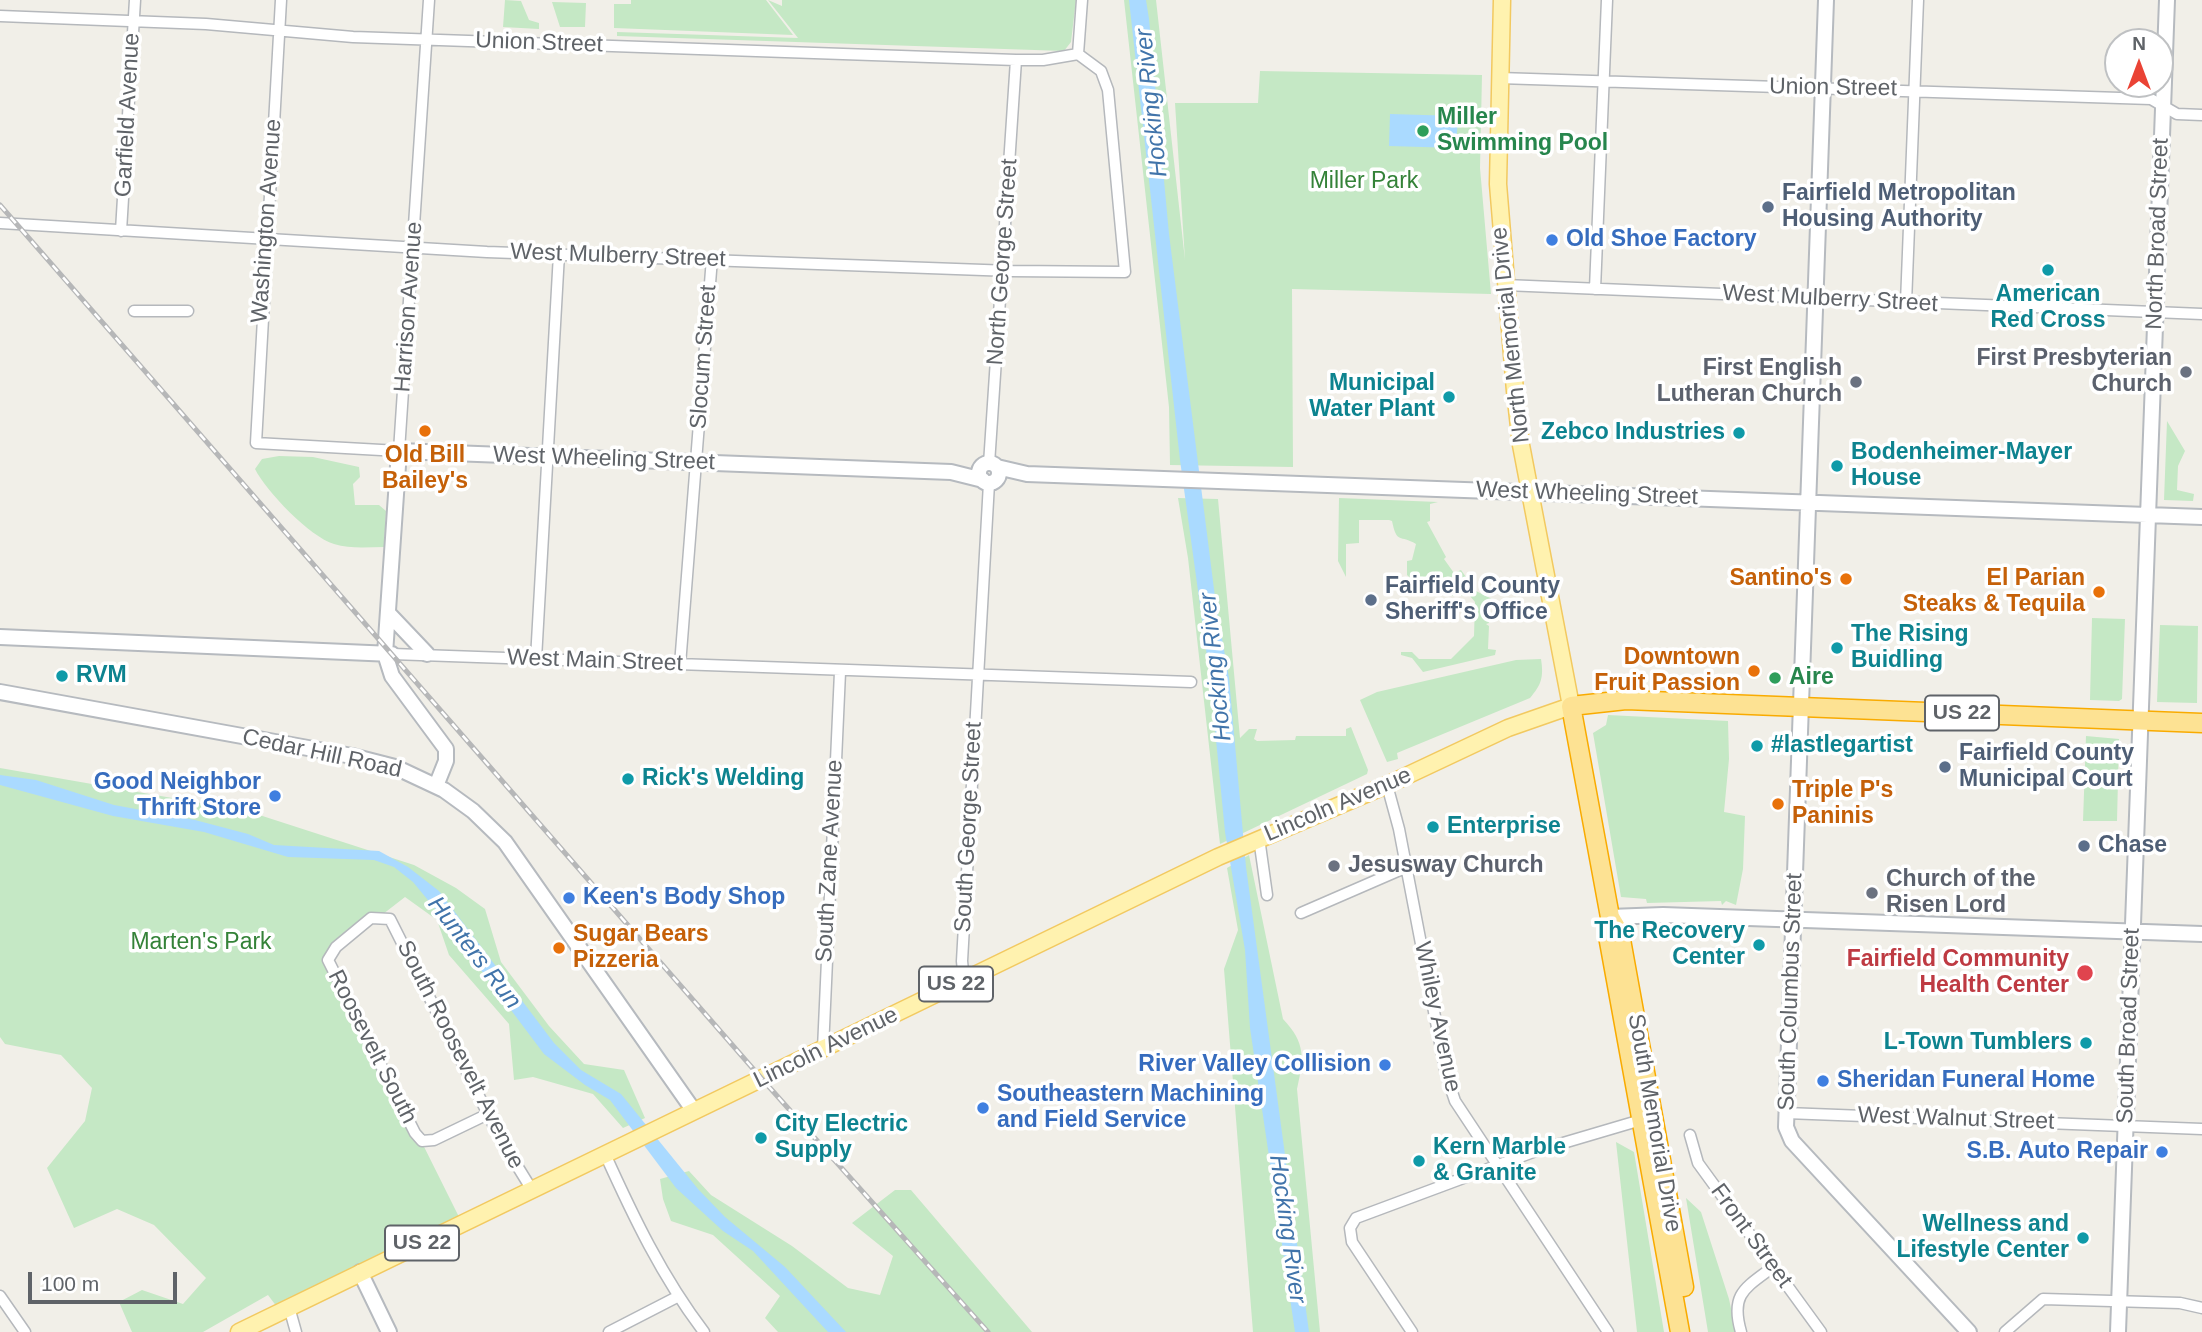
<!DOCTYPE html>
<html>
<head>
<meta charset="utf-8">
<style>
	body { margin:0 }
	#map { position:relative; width:2202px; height:1332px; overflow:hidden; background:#f1efe8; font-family:Helvetica,sans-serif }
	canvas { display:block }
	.north { position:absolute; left:2104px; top:28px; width:70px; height:70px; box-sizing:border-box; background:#fff; border:2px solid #bfc1c3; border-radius:50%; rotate:0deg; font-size:19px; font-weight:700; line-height:28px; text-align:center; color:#5f6368 }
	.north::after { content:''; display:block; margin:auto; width:24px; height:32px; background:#ea4335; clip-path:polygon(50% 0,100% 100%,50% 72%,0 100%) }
	.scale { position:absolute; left:28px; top:1272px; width:149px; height:32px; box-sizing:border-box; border:4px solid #5f6368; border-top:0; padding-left:9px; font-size:21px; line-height:24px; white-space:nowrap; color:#5f6368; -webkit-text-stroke:5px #fff; paint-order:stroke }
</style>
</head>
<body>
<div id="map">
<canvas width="2202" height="1332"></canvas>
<div class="north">N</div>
<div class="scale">100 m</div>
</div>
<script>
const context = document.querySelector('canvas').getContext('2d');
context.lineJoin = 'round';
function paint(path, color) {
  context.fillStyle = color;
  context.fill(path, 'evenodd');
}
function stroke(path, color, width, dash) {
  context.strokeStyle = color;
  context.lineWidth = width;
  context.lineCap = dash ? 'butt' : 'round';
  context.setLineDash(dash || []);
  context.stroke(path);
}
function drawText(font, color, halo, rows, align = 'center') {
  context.font = font + ' Helvetica,sans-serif';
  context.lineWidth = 7;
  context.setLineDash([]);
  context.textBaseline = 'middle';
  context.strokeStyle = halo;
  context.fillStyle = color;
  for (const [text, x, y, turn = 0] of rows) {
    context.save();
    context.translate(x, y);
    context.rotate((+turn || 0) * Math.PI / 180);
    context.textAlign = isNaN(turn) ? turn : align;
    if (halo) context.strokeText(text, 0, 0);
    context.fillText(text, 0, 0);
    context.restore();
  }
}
const green = new Path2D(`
	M 505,0 L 521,1 L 529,20 L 539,23 L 539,29 L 503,27 Z
	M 631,0 L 766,0 L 793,35 L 614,28 L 614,4 L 631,4 Z
	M 768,0 L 782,6 L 782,0 L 1076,0 L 1071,42 L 1064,51 L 617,36 L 617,32 L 798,38 Z
	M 1124,0 L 1156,0 L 1185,260 L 1175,103 L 1258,103 L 1260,71 L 1482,75 L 1480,168 L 1491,294 L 1292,289 L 1293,467 L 1170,465 L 1169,407 Z
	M 552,2 L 586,3 L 585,27 L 560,27 Z
	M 2167,421 L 2185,451 L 2178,466 L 2177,490 L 2194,494 L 2193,501 L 2164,500 Z
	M 279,456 L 313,457 L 359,467 L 360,477 L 353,484 L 355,505 L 379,505 L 386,511 L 384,547 C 368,547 350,549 334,544 C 310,537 266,491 255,469 L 262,459 Z
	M 1178,498 L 1218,499 L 1240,738 L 1249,729 L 1257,729 L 1254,739 L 1257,741 L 1295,740 L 1296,736 L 1346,736 L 1346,729 L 1351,727 L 1368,770 L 1367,774 L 1220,844 L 1188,558 Z
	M 1339,498 L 1438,502 L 1430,504 L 1430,521 L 1427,522 L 1446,557 L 1444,559 L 1454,573 L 1461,570 L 1476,591 L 1496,601 L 1489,605 L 1489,623 L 1486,624 L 1489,626 L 1488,649 L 1496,650 L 1495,655 L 1423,672 L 1412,658 L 1401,655 L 1401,652 L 1412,652 L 1419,659 L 1451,659 L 1474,636 L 1475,602 L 1470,596 L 1452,596 L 1449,577 L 1431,579 L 1430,585 L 1418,585 L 1407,575 L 1407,561 L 1412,560 L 1416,544 C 1400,534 1397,545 1392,521 L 1389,520 L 1359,520 L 1359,543 L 1346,544 L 1346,577 L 1338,561 Z
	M 2092,618 L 2125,619 L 2122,699 L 2119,701 L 2090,700 Z
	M 2160,625 L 2198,626 L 2197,703 L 2157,702 Z
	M 1541,659 C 1544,678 1541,685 1530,698 L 1397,753 L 1398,759 L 1387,762 L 1360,700 L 1377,692 L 1516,660 Z
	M 1608,715 L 1728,721 L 1729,759 L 1724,812 L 1745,816 L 1743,869 L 1736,905 L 1726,901 L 1722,905 L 1721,901 L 1647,903 L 1646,899 L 1621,897 L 1593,733 L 1606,725 Z
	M 2086,736 L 2119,739 L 2117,821 L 2083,821 Z
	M 0,768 L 247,811 L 414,865 L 456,888 L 485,909 L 501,962 L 549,1026 L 584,1064 L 624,1070 L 645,1118 L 623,1128 L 593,1094 L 533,1077 L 514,1080 L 509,1024 L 449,955 L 437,920 L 405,897 L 329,956 L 462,1223 L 280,1311 L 268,1295 L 203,1332 L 132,1332 L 119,1302 L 142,1290 L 183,1304 L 206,1278 L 154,1225 L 117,1209 L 74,1228 L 47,1168 L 85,1121 L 92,1088 L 61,1055 L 5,1044 L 0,1037 Z
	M 1249,855 L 1283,1019 C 1306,1043 1304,1059 1297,1089 L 1320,1332 L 1253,1332 L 1224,969 L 1238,930 L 1227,868 Z
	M 1616,1142 L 1634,1152 L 1664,1332 L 1637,1332 Z
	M 689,1171 L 711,1195 L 792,1246 L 848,1288 L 880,1295 L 893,1256 L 852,1223 L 895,1190 L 911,1190 L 1032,1332 L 778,1332 L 765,1318 L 780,1296 L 713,1235 L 671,1221 L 663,1199 L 660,1179 Z
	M 1686,1198 L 1701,1212 L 1729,1299 L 1736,1332 L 1708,1332 Z`);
const water = new Path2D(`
	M 1129,0 L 1146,0 L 1149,19 L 1169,234 L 1216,605 L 1229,678 L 1246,867 L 1309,1332 L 1295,1332 L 1250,1028 L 1245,950 L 1225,832 L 1210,678 L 1180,460 Z
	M 1390,114 L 1458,116 L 1456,148 L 1389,146 Z
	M 0,775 L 36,780 L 114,805 L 195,820 L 248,834 L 274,845 L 379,851 L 408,867 L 439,891 L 554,1043 L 581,1070 L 621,1094 L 698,1189 L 725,1217 L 785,1267 L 846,1332 L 828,1332 L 753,1251 L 723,1231 L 676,1188 L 610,1100 L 585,1085 L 544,1054 L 432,905 L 413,882 L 394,867 L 374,860 L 288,857 L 204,832 L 113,816 L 0,785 Z`);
const street = new Path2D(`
	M 281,0 L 256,443 L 399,451 L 429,0
	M 0,16 L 206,24 L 353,37 L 1016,60 L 1043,60 L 1078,54
	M 1078,54 L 1082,0
	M 1499,78 L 2151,99 L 2177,114 L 2202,115
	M 0,223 L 487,252 L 1011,271 L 1125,272 L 1108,90 L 1101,71 L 1078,54
	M 121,231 L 135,0
	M 1505,285 L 2202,314
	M 1595,289 L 1607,0
	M 1906,303 L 1918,0
	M 134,311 L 188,311
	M 989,464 L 1016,60
	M 392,654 L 1191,682
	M 536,659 L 559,254
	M 680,665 L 712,258
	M 1387,785 L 1399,829 L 1446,1074 L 1455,1101 L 1608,1332
	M 1259,838 L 1267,895
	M 1301,913 L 1407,867
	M 964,981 L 962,961 L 989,483
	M 823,1049 L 840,672
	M 1786,1113 L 2202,1129
	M 488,1114 L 434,1140 L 422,1141 L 415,1133 L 328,960 L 336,947 L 371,918 L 390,919 L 500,1138 L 532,1190
	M 1690,1135 L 1698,1163 L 1821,1332
	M 605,1154 C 633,1216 662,1277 704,1332
	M 0,1296 L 25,1332
	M 289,1307 L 296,1332
	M 609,1332 L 677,1297
	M 1412,1332 L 1352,1242 L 1350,1228 L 1356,1218 L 1536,1151 L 1641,1120
	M 1741,1332 C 1730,1294 1745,1288 1773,1267
	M 2005,1332 L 2043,1299 L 2180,1303 L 2202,1308`);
const secondary = new Path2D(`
	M 1826,0 L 1786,1127 L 1792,1141 L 1969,1332
	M979 473a10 10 0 1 1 20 0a10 10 0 1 1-20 0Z
	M 997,467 L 1027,474 L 2202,517
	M 389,614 L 427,654
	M 0,637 L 392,654
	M 0,692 L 352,756 L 395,767 L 444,790 L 473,811 L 505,842 L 694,1111
	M 436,786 L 446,761 L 446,749 L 392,676 L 385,654 L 399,451 L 951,472 L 983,480
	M 1610,917 L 1663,915 L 2202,934
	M 360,1272 L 389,1332
	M 2118,1332 L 2167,0`);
const primary = new Path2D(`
	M 239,1332 L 1218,857 L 1387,785 L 1508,728 L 1571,706 L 1521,445 L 1515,391 L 1498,184 L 1502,0`);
const highway = new Path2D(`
	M 1610,917 L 1620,934 L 1684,1287
	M 1680,1332 L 1608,936 L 1610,917 L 1571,706 L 1626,700 L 2202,723`);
const rail = new Path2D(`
	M 0,205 L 762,1079 L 988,1332`);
const markers = [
	[1423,131,7,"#2e9e5b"],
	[1768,207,7,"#5c6f8a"],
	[1552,240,7,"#3f7fe0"],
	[2048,270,7,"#0f9aa8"],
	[2186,372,7,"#6b7280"],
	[1856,382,7,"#6b7280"],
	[1449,397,7,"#0f9aa8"],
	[425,431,7,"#e8710a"],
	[1739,433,7,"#0f9aa8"],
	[1837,466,7,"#0f9aa8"],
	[1846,579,7,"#e8710a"],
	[2099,592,7,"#e8710a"],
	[1371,600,7,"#5c6f8a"],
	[1837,648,7,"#0f9aa8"],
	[1754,671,7,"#e8710a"],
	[62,676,7,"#0f9aa8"],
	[1775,678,7,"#2e9e5b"],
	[1757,746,7,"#0f9aa8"],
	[1945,767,7,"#5c6f8a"],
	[628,779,7,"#0f9aa8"],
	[275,796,7,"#3f7fe0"],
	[1778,804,7,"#e8710a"],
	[1433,827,7,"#0f9aa8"],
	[2084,846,7,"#5c6f8a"],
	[1334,866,7,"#6b7280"],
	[1872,893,7,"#6b7280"],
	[569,898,7,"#3f7fe0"],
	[1759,945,7,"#0f9aa8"],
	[559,948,7,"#e8710a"],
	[2085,973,9,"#e0444e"],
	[2086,1043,7,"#0f9aa8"],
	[1385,1065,7,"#3f7fe0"],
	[1823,1081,7,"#3f7fe0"],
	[983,1108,7,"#3f7fe0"],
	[761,1138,7,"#0f9aa8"],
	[2162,1152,7,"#3f7fe0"],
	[1419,1161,7,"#0f9aa8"],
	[2083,1238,7,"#0f9aa8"]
];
const shields = [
	[1962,713,74],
	[956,984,74],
	[422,1243,74]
];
const shieldNames = [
	["US 22",1962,713],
	["US 22",956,984],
	["US 22",422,1243]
];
const streetNames = [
	["Union Street",539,43,2],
	["Union Street",1833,88,1],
	["Garfield Avenue",128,115,-87],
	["Washington Avenue",267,221,-86],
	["North Broad Street",2158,234,-88],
	["West Mulberry Street",618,256,2],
	["North George Street",1003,262,-86],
	["West Mulberry Street",1830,299,3],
	["Harrison Avenue",409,307,-86],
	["North Memorial Drive",1511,335,-96],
	["Slocum Street",704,357,-86],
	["West Wheeling Street",604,459,2],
	["West Wheeling Street",1587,494,2],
	["West Main Street",595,661,2],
	["Cedar Hill Road",322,754,12],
	["Lincoln Avenue",1338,805,-23],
	["South George Street",969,827,-87],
	["South Zane Avenue",830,861,-87],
	["South Columbus Street",1791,992,-88],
	["Whiley Avenue",1437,1017,78],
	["South Broad Street",2129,1026,-88],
	["Roosevelt South",372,1047,63],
	["Lincoln Avenue",826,1048,-26],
	["South Roosevelt Avenue",460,1055,63],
	["West Walnut Street",1956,1119,2],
	["South Memorial Drive",1654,1123,80],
	["Front Street",1751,1236,54]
];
const leisureNames = [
	["Miller",1437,118],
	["Swimming Pool",1437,144],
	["Aire",1789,678]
];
const parkNames = [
	["Miller Park",1364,182],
	["Marten's Park",201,943]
];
const serviceNames = [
	["Fairfield Metropolitan",1782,194],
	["Housing Authority",1782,220],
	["Fairfield County",1385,587],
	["Sheriff's Office",1385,613],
	["Fairfield County",1959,754],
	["Municipal Court",1959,780],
	["Chase",2098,846]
];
const shopNames = [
	["Old Shoe Factory",1566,240],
	["Good Neighbor",261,783,"right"],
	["Thrift Store",261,809,"right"],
	["Keen's Body Shop",583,898],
	["River Valley Collision",1371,1065,"right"],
	["Sheridan Funeral Home",1837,1081],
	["Southeastern Machining",997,1095],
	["and Field Service",997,1121],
	["S.B. Auto Repair",2148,1152,"right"]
];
const cultureNames = [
	["American",2048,295,"center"],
	["Red Cross",2048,321,"center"],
	["Municipal",1435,384,"right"],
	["Water Plant",1435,410,"right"],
	["Zebco Industries",1725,433,"right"],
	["Bodenheimer-Mayer",1851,453],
	["House",1851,479],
	["The Rising",1851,635],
	["Buidling",1851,661],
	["RVM",76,676],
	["#lastlegartist",1771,746],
	["Rick's Welding",642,779],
	["Enterprise",1447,827],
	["The Recovery",1745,932,"right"],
	["Center",1745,958,"right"],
	["L-Town Tumblers",2072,1043,"right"],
	["City Electric",775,1125],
	["Supply",775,1151],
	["Kern Marble",1433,1148],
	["& Granite",1433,1174],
	["Wellness and",2069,1225,"right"],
	["Lifestyle Center",2069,1251,"right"]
];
const worshipNames = [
	["First Presbyterian",2172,359],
	["Church",2172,385],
	["First English",1842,369],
	["Lutheran Church",1842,395],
	["Jesusway Church",1348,866,"left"],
	["Church of the",1886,880,"left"],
	["Risen Lord",1886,906,"left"]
];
const foodNames = [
	["Old Bill",425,456,"center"],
	["Bailey's",425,482,"center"],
	["Santino's",1832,579],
	["El Parian",2085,579],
	["Steaks & Tequila",2085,605],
	["Downtown",1740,658],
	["Fruit Passion",1740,684],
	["Triple P's",1792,791,"left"],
	["Paninis",1792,817,"left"],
	["Sugar Bears",573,935,"left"],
	["Pizzeria",573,961,"left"]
];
const healthNames = [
	["Fairfield Community",2069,960],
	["Health Center",2069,986]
];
const waterNames = [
	["Hocking River",1152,103,-96],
	["Hocking River",1216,667,-96],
	["Hunters Run",474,953,52],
	["Hocking River",1287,1229,82]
];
paint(green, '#c5e8c5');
paint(water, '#aadaff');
stroke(street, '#b5b8bc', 13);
stroke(secondary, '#b6babf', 18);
stroke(primary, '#f2c960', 19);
stroke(highway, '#f9ab00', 21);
stroke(street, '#fff', 10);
stroke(secondary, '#fff', 14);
stroke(primary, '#fff2af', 16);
stroke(highway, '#fde293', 18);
stroke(rail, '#b6b7b8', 5);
stroke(rail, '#fff', 2.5, [8]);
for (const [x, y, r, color] of markers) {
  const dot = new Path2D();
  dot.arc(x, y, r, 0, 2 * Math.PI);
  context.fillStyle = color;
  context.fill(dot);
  stroke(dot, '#fff', 2.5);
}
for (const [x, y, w] of shields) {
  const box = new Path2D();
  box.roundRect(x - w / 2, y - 17.5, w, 35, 5);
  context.fillStyle = '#fff';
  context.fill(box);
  stroke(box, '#5f6368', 2);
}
drawText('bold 21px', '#5f6368', null, shieldNames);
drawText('23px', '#5f6368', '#fff', streetNames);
drawText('bold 23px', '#27864d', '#fff', leisureNames, 'left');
drawText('23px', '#348238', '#fff', parkNames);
drawText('bold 23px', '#4e5e75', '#fff', serviceNames, 'left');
drawText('bold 23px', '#366cbe', '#fff', shopNames, 'left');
drawText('bold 23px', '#0d838f', '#fff', cultureNames, 'left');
drawText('bold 23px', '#5b616d', '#fff', worshipNames, 'right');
drawText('bold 23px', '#c56008', '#fff', foodNames, 'right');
drawText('bold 23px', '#be3a42', '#fff', healthNames, 'right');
drawText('italic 24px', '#4174aa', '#fff', waterNames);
</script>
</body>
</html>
